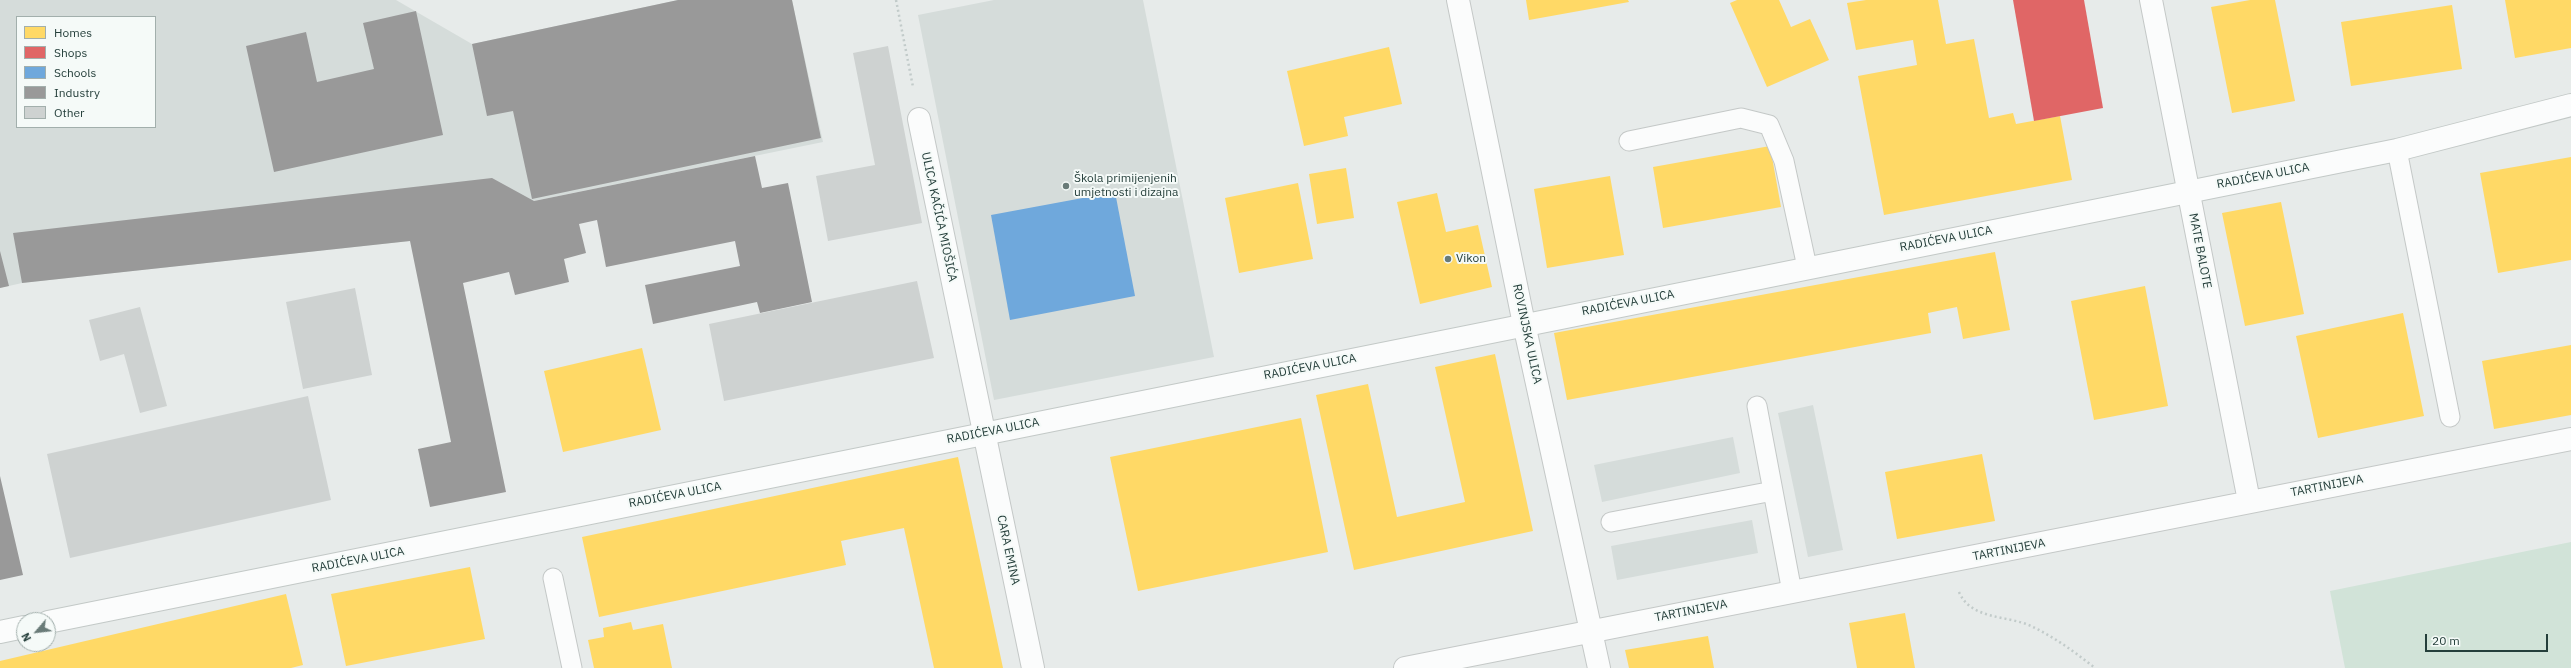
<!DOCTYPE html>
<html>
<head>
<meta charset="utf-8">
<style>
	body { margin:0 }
	#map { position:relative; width:2571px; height:668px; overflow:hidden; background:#e7ebea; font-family:"IBM Plex Sans",sans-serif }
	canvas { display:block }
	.legend { position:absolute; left:16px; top:16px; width:140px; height:112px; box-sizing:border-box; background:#f5faf8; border:1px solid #a2afac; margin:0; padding:5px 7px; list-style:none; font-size:12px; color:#253f3b }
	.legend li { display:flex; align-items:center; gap:8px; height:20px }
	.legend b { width:20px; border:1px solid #a2afac }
	.north { position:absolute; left:16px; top:612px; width:40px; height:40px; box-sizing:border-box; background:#f5faf8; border:1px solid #a2afac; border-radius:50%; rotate:242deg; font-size:11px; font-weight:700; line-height:16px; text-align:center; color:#253f3b }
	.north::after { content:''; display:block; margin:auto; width:14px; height:18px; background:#697b78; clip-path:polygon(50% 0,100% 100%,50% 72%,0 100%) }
	.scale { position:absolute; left:2425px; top:634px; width:123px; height:18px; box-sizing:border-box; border:2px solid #253f3b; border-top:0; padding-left:5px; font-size:12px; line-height:14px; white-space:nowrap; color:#253f3b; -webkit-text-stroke:3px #f5faf8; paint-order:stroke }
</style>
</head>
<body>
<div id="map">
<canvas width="2571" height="668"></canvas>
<ul class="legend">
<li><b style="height:11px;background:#ffd966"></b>Homes</li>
<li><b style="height:11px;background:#e06666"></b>Shops</li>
<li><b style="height:11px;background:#6fa8dc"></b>Schools</li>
<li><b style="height:11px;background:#999"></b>Industry</li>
<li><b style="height:11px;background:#ced2d1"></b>Other</li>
</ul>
<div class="north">N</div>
<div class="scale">20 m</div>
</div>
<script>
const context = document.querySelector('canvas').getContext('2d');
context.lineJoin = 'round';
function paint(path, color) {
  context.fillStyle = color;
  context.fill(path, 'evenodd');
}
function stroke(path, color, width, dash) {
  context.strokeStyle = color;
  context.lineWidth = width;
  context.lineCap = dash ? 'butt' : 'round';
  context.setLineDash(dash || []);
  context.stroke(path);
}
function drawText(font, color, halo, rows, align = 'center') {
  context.font = font + ' "IBM Plex Sans",sans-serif';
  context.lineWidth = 4;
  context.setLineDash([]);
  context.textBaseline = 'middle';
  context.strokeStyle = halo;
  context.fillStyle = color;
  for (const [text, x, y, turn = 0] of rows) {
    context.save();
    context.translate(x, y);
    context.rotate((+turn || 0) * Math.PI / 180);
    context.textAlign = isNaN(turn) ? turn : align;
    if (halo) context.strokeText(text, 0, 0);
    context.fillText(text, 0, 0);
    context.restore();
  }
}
const built = new Path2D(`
	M 0,0 L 396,0 L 472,44 L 678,0 L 792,0 L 823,142 L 534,201 L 453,233 L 410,241 L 22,283 L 0,288 ZM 17,17 L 155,17 L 155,127 L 17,127 Z
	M 994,0 L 1143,0 L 1214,357 L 994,400 L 918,15 Z
	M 1813,405 L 1843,550 L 1808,557 L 1778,413 Z
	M 1733,437 L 1740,473 L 1602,502 L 1594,465 Z
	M 1752,520 L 1758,553 L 1617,580 L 1611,546 Z`);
const green = new Path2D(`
	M 2571,542 L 2571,668 L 2345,668 L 2330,591 Z`);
const homes = new Path2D(`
	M 1526,0 L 1628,0 L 1629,2 L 1529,20 Z
	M 1737,0 L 1779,0 L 1791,27 L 1810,19 L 1829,60 L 1767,87 L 1730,3 Z
	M 1866,0 L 1938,0 L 1946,44 L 1974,39 L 1989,118 L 2013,113 L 2016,124 L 2060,116 L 2072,180 L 1884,215 L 1858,76 L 1917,65 L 1913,40 L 1856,50 L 1847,3 Z
	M 2250,0 L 2275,0 L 2295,101 L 2232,113 L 2211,7 Z
	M 2505,0 L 2571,0 L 2571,48 L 2515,58 Z
	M 2452,5 L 2462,69 L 2351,86 L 2341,22 Z
	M 1389,47 L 1402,104 L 1344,117 L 1348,136 L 1304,146 L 1287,71 Z
	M 1770,146 L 1781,207 L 1663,228 L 1653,167 Z
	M 2571,157 L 2571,260 L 2498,273 L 2480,173 Z
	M 1346,168 L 1354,218 L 1317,224 L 1309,174 Z
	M 1610,176 L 1624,255 L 1547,268 L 1534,189 Z
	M 1298,183 L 1313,259 L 1239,273 L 1225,198 Z
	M 1437,193 L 1446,232 L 1478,225 L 1492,287 L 1420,304 L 1397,202 Z
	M 2281,202 L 2304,314 L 2245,326 L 2222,213 Z
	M 1995,252 L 2010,330 L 1963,339 L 1957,307 L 1928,313 L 1931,333 L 1567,400 L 1554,333 Z
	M 2145,286 L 2168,406 L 2094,420 L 2071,301 Z
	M 2403,313 L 2424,416 L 2318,438 L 2296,336 Z
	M 2571,345 L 2571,415 L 2494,429 L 2482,361 Z
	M 642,348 L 661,430 L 563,452 L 544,371 Z
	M 1495,354 L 1533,531 L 1354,570 L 1316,395 L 1368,384 L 1397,517 L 1465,502 L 1435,367 Z
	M 1301,418 L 1328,552 L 1138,591 L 1110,457 Z
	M 1982,454 L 1995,521 L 1897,539 L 1885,472 Z
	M 958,457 L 1003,668 L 934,668 L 904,528 L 841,541 L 846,565 L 599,617 L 582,537 Z
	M 470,567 L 485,639 L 346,666 L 331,594 Z
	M 286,594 L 303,665 L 291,668 L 0,668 L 0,661 Z
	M 1905,613 L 1915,668 L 1857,668 L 1849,623 Z
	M 631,622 L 633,630 L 663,624 L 672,668 L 594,668 L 588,640 L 604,637 L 603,628 Z
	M 1708,636 L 1714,668 L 1629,668 L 1625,650 Z`);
const shops = new Path2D(`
	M 2013,0 L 2084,0 L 2103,108 L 2034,121 Z`);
const schools = new Path2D(`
	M 1115,192 L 1135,296 L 1010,320 L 991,215 Z`);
const industry = new Path2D(`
	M 678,0 L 792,0 L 821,138 L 532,199 L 513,111 L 487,116 L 472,44 Z
	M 416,11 L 443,135 L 274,172 L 246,46 L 306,32 L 317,82 L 374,69 L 363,23 Z
	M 755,156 L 762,188 L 788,183 L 812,302 L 760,313 L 757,302 L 653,324 L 645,285 L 740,266 L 735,241 L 606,267 L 597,220 L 579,224 L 586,253 L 564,259 L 569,282 L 515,295 L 509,272 L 463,283 L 506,492 L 430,507 L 418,449 L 451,442 L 410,241 L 22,283 L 13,233 L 492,178 L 534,201 Z
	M 0,251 L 9,286 L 0,288 Z
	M 0,476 L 23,575 L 0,580 Z`);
const building = new Path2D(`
	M 888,46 L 922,223 L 828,241 L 816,176 L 875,165 L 853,53 Z
	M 917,281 L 934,358 L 724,401 L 709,324 Z
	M 355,288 L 372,375 L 303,389 L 286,302 Z
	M 140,307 L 167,406 L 140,413 L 124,354 L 100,361 L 89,320 Z
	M 308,396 L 331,500 L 70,558 L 47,454 Z`);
const path = new Path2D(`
	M 896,0 L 913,87
	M 1959,592 C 1971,620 2007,615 2031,626 C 2054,637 2075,652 2095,668`);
const lane = new Path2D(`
	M 1629,141 L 1741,118 L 1769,125 L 1784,161 L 1807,267
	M 2397,150 L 2450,417
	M 1757,406 L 1792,592
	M 1611,522 L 1773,491
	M 553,578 L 572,668`);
const street = new Path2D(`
	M 1458,0 L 1524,324 L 1599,668
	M 2151,0 L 2249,501
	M 919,119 L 1033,668
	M 1405,668 L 2571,439`);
const secondary = new Path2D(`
	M 48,622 L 2397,150 L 2571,105
	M 0,632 L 24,627`);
const markers = [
	[1066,186,4,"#697b78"],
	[1448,259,4,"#697b78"]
];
const streetNames = [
	["RADIĆEVA ULICA",2263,176,-11],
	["ULICA KAČIĆA MIOŠIĆA",939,217,78],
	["RADIĆEVA ULICA",1946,239,-11],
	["MATE BALOTE",2200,251,79],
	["RADIĆEVA ULICA",1628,303,-11],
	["ROVINJSKA ULICA",1527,334,78],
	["RADIĆEVA ULICA",1310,367,-11],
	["RADIĆEVA ULICA",993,431,-11],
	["TARTINIJEVA",2327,486,-11],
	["RADIĆEVA ULICA",675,495,-11],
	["CARA EMINA",1008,550,78],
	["TARTINIJEVA",2009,550,-11],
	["RADIĆEVA ULICA",358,560,-11],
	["TARTINIJEVA",1691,611,-11]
];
const poiNames = [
	["Škola primijenjenih",1074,179],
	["umjetnosti i dizajna",1074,193],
	["Vikon",1456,259]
];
paint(built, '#d5dcda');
paint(green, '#d1e3d8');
paint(homes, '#ffd966');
paint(shops, '#e06666');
paint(schools, '#6fa8dc');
paint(industry, '#999');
paint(building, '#ced2d1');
stroke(lane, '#c4c8c7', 21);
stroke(street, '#c4c8c7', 24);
stroke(secondary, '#c3c9c7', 24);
stroke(path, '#c2cbca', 2.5, [2, 3]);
stroke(lane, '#fbfcfc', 19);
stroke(street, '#fbfcfc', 22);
stroke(secondary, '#fbfcfc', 22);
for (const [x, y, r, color] of markers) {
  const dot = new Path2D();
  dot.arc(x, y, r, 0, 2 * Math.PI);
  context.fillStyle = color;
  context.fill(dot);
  stroke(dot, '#f5faf8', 1.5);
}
drawText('12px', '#253f3b', '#f5faf8', streetNames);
drawText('12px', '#253f3b', '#f5faf8', poiNames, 'left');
</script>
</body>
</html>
